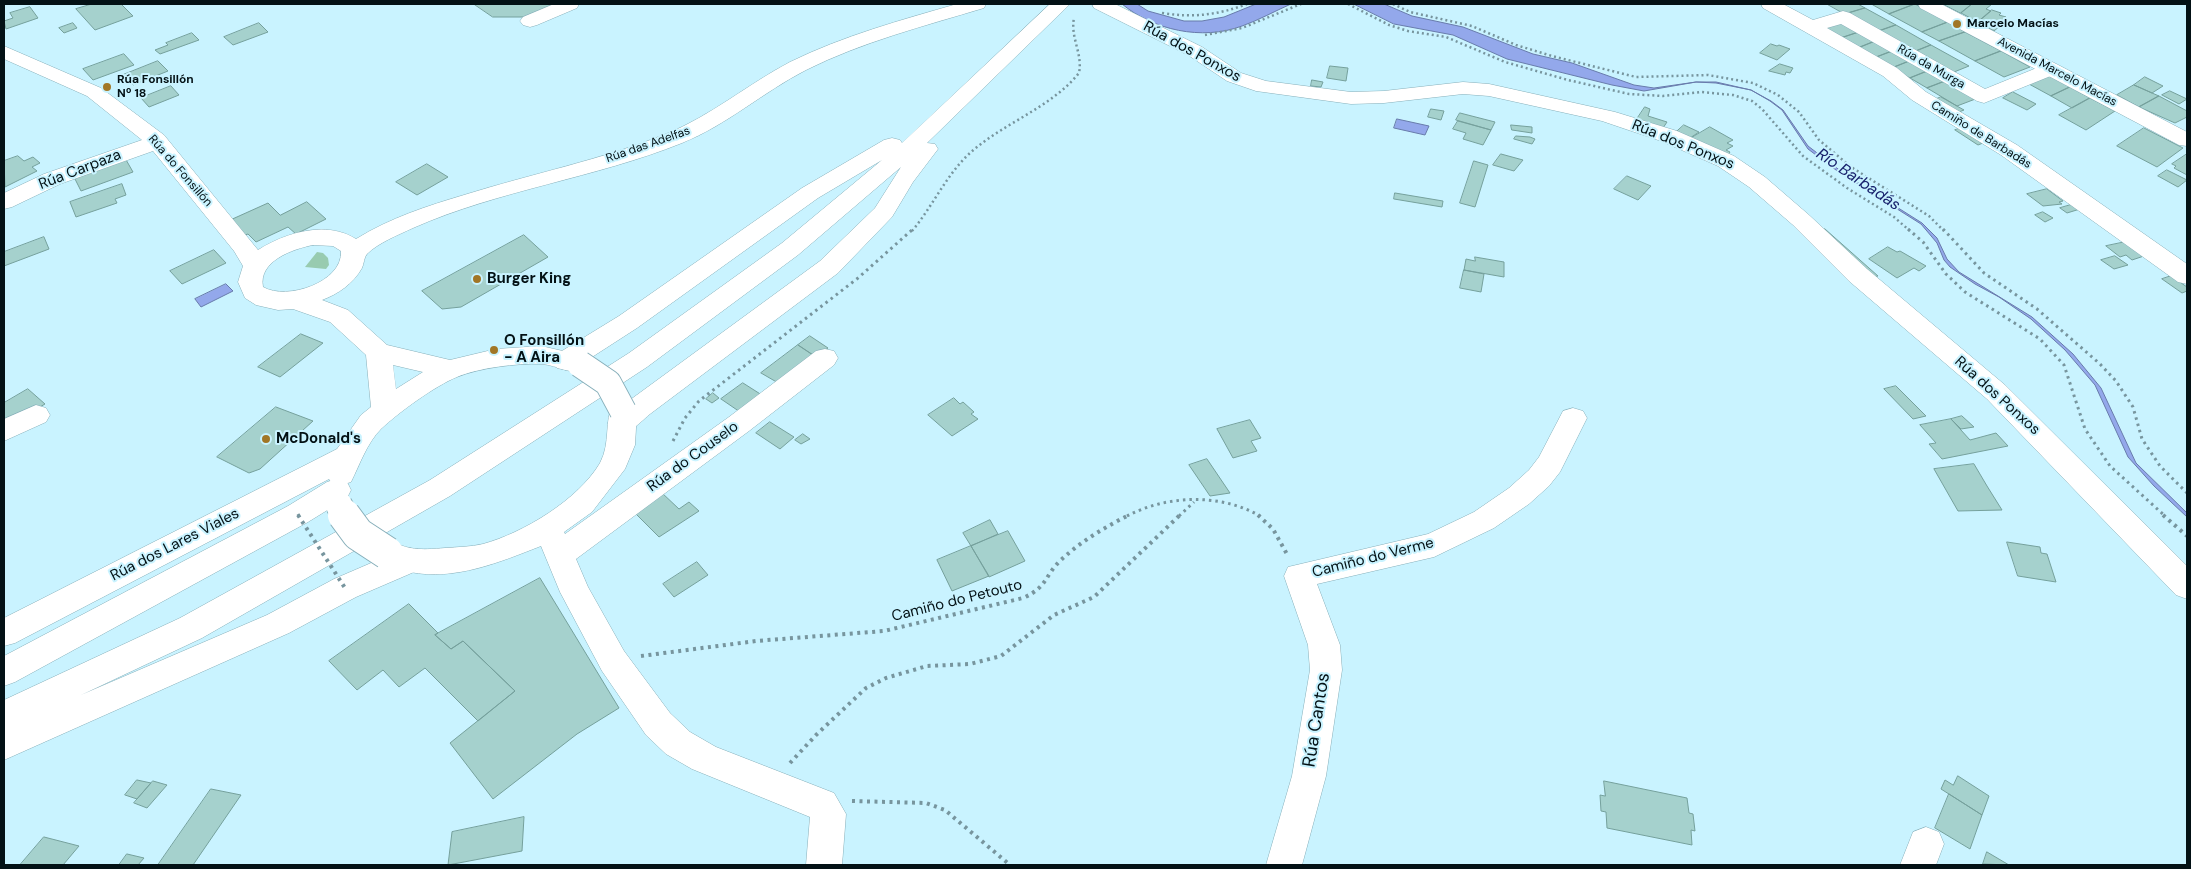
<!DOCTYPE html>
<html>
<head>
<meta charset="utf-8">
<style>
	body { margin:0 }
	#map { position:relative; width:2191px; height:869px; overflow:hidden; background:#c9f3ff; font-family:"DM Sans",sans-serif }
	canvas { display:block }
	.frame { position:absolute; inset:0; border:5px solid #031115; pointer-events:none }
</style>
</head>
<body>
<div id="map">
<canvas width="2191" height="869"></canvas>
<div class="frame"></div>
</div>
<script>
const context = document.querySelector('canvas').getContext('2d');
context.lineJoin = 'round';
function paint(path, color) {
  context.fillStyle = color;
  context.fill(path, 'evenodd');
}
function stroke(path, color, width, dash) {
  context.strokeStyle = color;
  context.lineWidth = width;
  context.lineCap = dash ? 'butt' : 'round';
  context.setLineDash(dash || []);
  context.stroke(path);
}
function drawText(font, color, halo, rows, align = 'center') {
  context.font = font + ' "DM Sans",sans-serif';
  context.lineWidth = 4;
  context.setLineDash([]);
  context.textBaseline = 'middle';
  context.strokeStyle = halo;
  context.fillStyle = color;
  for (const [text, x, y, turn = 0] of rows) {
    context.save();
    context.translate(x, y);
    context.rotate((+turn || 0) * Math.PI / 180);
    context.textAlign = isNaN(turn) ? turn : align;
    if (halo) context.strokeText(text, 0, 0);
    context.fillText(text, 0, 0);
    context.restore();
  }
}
const green = new Path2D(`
	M 317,252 L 323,253 L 328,258 L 329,265 L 326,269 L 305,267 Z`);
const water = new Path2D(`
	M 1122,4 L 1137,4 L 1148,11 L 1184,21 L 1202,21 L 1224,17 L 1256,4 L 1291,4 C 1275,11 1259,20 1242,26 C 1202,41 1153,30 1122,4 Z
	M 1354,4 L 1384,4 L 1412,16 L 1463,27 L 1533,54 L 1572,63 L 1634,85 L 1654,88 L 1696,82 L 1716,82 L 1751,90 L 1771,101 L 1783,110 L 1808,146 L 1846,175 L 1922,223 L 1937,238 L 1947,259 L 1959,272 L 2032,317 L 2073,354 L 2101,388 L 2136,463 L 2187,513 L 2187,517 L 2154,486 L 2128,457 L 2095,385 L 2065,350 L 2031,319 L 1999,297 L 1975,284 L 1950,267 L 1944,260 L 1937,243 L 1921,224 L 1840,173 L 1808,149 L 1782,110 L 1770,101 L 1751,90 L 1716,83 L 1696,82 L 1644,91 L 1612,85 L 1507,59 L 1453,35 L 1394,24 Z
	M 1397,119 L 1429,126 L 1425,135 L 1394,128 Z
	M 226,284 L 233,291 L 201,307 L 195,299 Z`);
const building = new Path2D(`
	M 92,4 L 121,4 L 133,16 L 95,30 L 76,9 Z
	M 474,4 L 558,4 L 530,17 L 493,17 Z
	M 1827,4 L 1858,4 L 1865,8 L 1845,14 Z
	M 1876,4 L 1915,4 L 1889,14 L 1873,5 Z
	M 1915,4 L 1948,22 L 1922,32 L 1889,14 Z
	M 1943,4 L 1972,4 L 1961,13 Z
	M 1972,4 L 1992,4 L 1986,9 L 1991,11 L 1978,22 L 1961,13 Z
	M 30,7 L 38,18 L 6,29 L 4,21 L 13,18 L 10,13 Z
	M 1865,8 L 1896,25 L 1876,32 L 1845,14 Z
	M 1992,10 L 2001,13 L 1999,15 L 2006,17 L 2004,18 L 2007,20 L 1994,31 L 1978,22 Z
	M 1846,22 L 1862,31 L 1841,38 L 1825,28 Z
	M 1948,22 L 1965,32 L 1939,41 L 1922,32 Z
	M 73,23 L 77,28 L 64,33 L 59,28 Z
	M 259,23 L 268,32 L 233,45 L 224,37 Z
	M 1896,25 L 1931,45 L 1911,53 L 1876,32 Z
	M 1862,31 L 1878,40 L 1858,48 L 1841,38 Z
	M 1965,32 L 2001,51 L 1975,61 L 1939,41 Z
	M 192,33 L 199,40 L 160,54 L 155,50 L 168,45 L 166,43 Z
	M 1878,40 L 1895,50 L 1874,58 L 1858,48 Z
	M 1771,44 L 1777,46 L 1779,45 L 1790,49 L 1777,60 L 1760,53 Z
	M 1931,45 L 1969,66 L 1949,74 L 1911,53 Z
	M 1895,50 L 1912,60 L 1892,68 L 1874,58 Z
	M 2001,51 L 2030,67 L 2004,77 L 1975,61 Z
	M 124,54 L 134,65 L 93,80 L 83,69 Z
	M 1912,60 L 1930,70 L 1910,78 L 1892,68 Z
	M 158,61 L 168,71 L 133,85 L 123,75 Z
	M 1780,64 L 1793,68 L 1790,73 L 1786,72 L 1785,75 L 1769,71 Z
	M 1330,66 L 1348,68 L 1346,81 L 1327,78 Z
	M 1930,70 L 1948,80 L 1927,88 L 1910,78 Z
	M 2048,75 L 2070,87 L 2051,96 L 2029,84 Z
	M 2145,77 L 2163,86 L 2152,93 L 2134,85 Z
	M 1312,80 L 1323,82 L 1321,87 L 1311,86 Z
	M 1948,80 L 1978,98 L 1957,106 L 1927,88 Z
	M 2134,85 L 2152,93 L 2159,96 L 2139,107 L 2117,95 Z
	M 171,86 L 179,95 L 149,107 L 141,98 Z
	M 2070,87 L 2090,98 L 2072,108 L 2051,96 Z
	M 2170,91 L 2187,99 L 2179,104 L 2162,95 Z
	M 2013,92 L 2036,104 L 2027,110 L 2003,98 Z
	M 2159,96 L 2187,111 L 2187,117 L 2175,123 L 2139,107 Z
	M 1941,97 L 1964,110 L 1954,114 L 1932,101 Z
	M 2090,98 L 2115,111 L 2086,130 L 2059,115 Z
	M 1645,107 L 1650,109 L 1648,116 L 1667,122 L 1661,131 L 1635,122 Z
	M 1431,109 L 1444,111 L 1441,120 L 1428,117 Z
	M 1460,113 L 1495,122 L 1491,130 L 1456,120 Z
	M 1458,121 L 1491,130 L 1483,145 L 1463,139 L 1466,133 L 1453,129 Z
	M 1511,125 L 1532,127 L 1532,133 L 1512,130 Z
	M 1684,125 L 1699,132 L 1687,140 L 1673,135 Z
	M 1710,127 L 1733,140 L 1727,143 L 1733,146 L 1726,150 L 1730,152 L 1726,158 L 1688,140 Z
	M 1964,127 L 1988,141 L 1978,145 L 1955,130 Z
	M 2144,128 L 2183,148 L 2157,167 L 2117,146 Z
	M 1516,136 L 1530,137 L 1535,139 L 1532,144 L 1514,139 Z
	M 1501,154 L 1523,160 L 1514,171 L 1493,165 Z
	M 2187,154 L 2187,175 L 2174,168 L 2176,166 L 2172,164 Z
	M 18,156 L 24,161 L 33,157 L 40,163 L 32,167 L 37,171 L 5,187 L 4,161 Z
	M 125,158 L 133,172 L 81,191 L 74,177 Z
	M 1474,161 L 1488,165 L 1475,207 L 1460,203 Z
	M 427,164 L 448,177 L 417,195 L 396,182 Z
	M 2167,170 L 2187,180 L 2178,187 L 2158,176 Z
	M 1627,176 L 1651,186 L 1638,200 L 1614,189 Z
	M 122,184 L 126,195 L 115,199 L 117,203 L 76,217 L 70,202 Z
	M 2047,189 L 2063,201 L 2059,202 L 2062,204 L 2043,206 L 2027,194 Z
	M 1395,193 L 1443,201 L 1442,207 L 1394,199 Z
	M 307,202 L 326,219 L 296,234 L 288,227 L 256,242 L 248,234 L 242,236 L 228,221 L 268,203 L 280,215 Z
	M 2074,204 L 2080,209 L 2067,213 L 2060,208 Z
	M 2043,212 L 2053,218 L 2045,222 L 2035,215 Z
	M 1825,229 L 1878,276 L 1869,278 L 1817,231 Z
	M 524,235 L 548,257 L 461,307 L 442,309 L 422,291 Z
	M 44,237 L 49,249 L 4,266 L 4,252 Z
	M 2125,242 L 2144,256 L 2132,260 L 2126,255 L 2120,257 L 2106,246 Z
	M 1888,247 L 1897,252 L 1900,251 L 1926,266 L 1919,271 L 1914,268 L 1897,278 L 1869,259 Z
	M 214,250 L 226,263 L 182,284 L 170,271 Z
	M 2115,256 L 2128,265 L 2114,269 L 2101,260 Z
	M 1475,257 L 1504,262 L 1504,277 L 1464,270 L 1466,259 L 1475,261 Z
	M 1464,270 L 1484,274 L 1481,292 L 1460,288 Z
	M 2171,276 L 2187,287 L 2187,291 L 2182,293 L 2162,279 Z
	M 301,334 L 323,343 L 280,377 L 258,367 Z
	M 810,336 L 828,348 L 816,357 L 798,345 Z
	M 798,345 L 816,357 L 780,384 L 761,373 Z
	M 743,383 L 765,397 L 743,414 L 721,399 Z
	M 1896,386 L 1926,416 L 1913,419 L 1884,389 Z
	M 28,389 L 45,404 L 11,424 L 4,417 L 4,403 Z
	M 713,393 L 719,398 L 712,403 L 706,399 Z
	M 954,398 L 960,404 L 963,402 L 974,412 L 971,414 L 978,419 L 952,436 L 928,415 Z
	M 276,407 L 313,421 L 260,469 L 249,473 L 217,457 Z
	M 1962,416 L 1974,427 L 1961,429 L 1951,419 Z
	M 1951,419 L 1970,440 L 1996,433 L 2008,446 L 1942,459 L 1929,444 L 1936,443 L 1920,425 Z
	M 1250,420 L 1261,438 L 1251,441 L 1257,451 L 1233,458 L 1217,429 Z
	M 770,422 L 794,437 L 780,449 L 756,433 Z
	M 803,434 L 810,439 L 801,444 L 795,440 Z
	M 1207,459 L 1230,493 L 1210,496 L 1189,465 Z
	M 1974,464 L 1987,486 L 2002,510 L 1958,511 L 1934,469 Z
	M 661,492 L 679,509 L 689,502 L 699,511 L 659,537 L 633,511 Z
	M 990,520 L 998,534 L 971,546 L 963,533 Z
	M 1008,531 L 1025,561 L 989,577 L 971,546 Z
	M 2007,542 L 2040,547 L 2041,553 L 2047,554 L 2056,582 L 2018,576 Z
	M 971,546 L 989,576 L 952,591 L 937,560 Z
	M 697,562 L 708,575 L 674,597 L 663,584 Z
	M 540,578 L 619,708 L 577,734 L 493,799 L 450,743 L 515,691 L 463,641 L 451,649 L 435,635 Z
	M 409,604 L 438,633 L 435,635 L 451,649 L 463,641 L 515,691 L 478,721 L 425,668 L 399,687 L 383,670 L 357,690 L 329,661 Z
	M 1958,776 L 1989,796 L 1982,815 L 1941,789 L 1945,780 L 1953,785 Z
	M 137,780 L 151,783 L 137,799 L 125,795 Z
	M 153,781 L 167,785 L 147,808 L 134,803 Z
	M 1604,781 L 1687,798 L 1689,813 L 1693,814 L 1695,831 L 1691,830 L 1692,845 L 1607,828 L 1606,812 L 1601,811 L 1600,795 L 1605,796 Z
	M 211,789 L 241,795 L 193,865 L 158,865 Z
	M 1949,794 L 1982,815 L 1970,849 L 1935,828 Z
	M 524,817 L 522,851 L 448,865 L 452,832 Z
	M 44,837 L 79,846 L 63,865 L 20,865 Z
	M 1987,852 L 2009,865 L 1983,864 Z
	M 127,854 L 144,858 L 138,865 L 119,865 Z`);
const pathFar2 = new Path2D(`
	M 1348,4 L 1389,25 L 1408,31 L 1446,37 L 1505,62 L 1568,80 L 1629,94 L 1663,96 L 1701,92 L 1733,95 L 1752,101 L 1762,109 L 1803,156 L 1847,188 L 1894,217 L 1910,231
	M 1393,4 L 1410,12 L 1472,26 L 1516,45 L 1552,56 L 1636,77 L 1708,75 L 1753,83 L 1778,95 L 1799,112 L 1819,140 L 1851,167 L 1929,216 L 1944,231
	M 1162,13 C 1193,18 1218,15 1247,4
	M 1205,35 L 1242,28 L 1301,4
	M 912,231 C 933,206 946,175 970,153 C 1003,123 1051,108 1079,73 C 1083,54 1070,37 1074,18`);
const pathFar1 = new Path2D(`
	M 1908,229 L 1923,242 L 1946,274 L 1965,292 L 2040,339 L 2064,365 L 2085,429 L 2110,466 L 2165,516
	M 1943,229 L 1984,273 L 2037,309 L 2100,364 L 2116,381 L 2133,407 L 2142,439 L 2160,466 L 2187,493
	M 673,441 L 685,418 L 699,401 L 858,278 L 913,229
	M 1127,516 C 1167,495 1220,493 1260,516
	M 1179,516 L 1194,502`);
const path = new Path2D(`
	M 1258,515 L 1273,529 L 1288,556
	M 2163,515 L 2187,536
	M 641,656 L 756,641 L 884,631 L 1023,598 C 1048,587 1044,576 1061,560 C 1080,542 1105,527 1129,515
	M 790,763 L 816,735 L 866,688 L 886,678 L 927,666 L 970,664 L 1001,656 L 1054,615 L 1094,597 L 1180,515
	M 852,801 L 926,803 L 945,810 L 1010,865`);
const minor = new Path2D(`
	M 554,4 L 579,4 L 577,8 L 537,25 L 530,27 L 523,25 L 520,21 L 523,17 Z
	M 957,4 L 986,4 L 984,8 C 924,26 862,42 806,70 C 763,92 727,125 682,143 C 595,178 499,190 413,228 C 398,235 378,243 367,254 C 364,257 364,264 362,268 C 353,284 338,294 322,300 L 348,310 L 387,345 L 450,360 L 496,349 L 541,346 L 589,357 L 593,364 L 589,371 C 572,376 558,365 541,364 C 517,363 479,368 457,377 C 435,386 399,412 381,429 C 367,443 360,464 351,482 L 341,485 L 331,482 L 329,479 L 15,643 L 4,646 L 4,618 L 337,449 L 361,415 L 371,407 L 366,355 L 330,322 L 293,309 L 278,310 L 256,305 L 245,298 L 238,282 L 243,266 L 234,251 L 153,151 L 60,184 L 12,207 L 4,209 L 4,193 L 44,174 L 142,140 L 87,96 L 4,59 L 4,46 L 101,88 L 164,135 L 258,250 C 285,233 326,220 356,239 C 390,218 427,206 464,195 C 531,174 601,160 666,134 C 711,116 748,84 790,62 C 843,36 901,20 957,4 ZM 313,245 L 333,246 L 341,251 C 343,282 287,301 263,287 C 258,261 293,249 313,245 ZM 393,365 L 423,372 L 396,389 Z
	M 1092,4 L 1115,4 L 1202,47 L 1241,73 L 1266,81 L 1351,92 L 1384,91 L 1463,82 L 1489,84 L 1615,112 L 1677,131 L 1734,156 L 1765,177 L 1809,215 L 1867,269 L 2005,385 L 2187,566 L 2187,599 L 2176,595 L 1987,399 L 1849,281 L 1793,225 L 1749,187 L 1718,166 L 1661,141 L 1602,121 L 1489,96 L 1463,94 L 1384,103 L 1351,104 L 1256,91 L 1227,81 L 1188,55 L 1094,8 Z
	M 1761,4 L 1783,4 L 1813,20 L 1843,11 L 1850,13 L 1985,89 L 2044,65 L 2051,63 L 2058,65 L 2061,69 L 2058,73 L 1984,103 L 1977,101 L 1841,24 L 1827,28 L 1897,68 L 1926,92 L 2017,145 L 2187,264 L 2187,284 L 2178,282 L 2001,155 L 1912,100 L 1883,76 L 1763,8 Z
	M 825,349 L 834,351 L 838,358 L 834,365 L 749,431 L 576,559 L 588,587 L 624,651 L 670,713 L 690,732 L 716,747 L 834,793 L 846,814 L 842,865 L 806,865 L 810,817 L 692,769 L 666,754 L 646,735 L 602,671 L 560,592 L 541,546 C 500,562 455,581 410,572 C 399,570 388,565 377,562 L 373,553 L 377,544 C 392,539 396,545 410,548 C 422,550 433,549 445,548 C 457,547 471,547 483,544 C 523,533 578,500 600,463 C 611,442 604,421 613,404 L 623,401 L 633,404 L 637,411 L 635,445 L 625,469 L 592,512 L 564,532 L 565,534 L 729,417 L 816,351 Z
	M 36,405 L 46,408 L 50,415 L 46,422 L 4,441 L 4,419 Z
	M 1573,408 L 1583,411 L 1587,418 L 1560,472 L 1549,486 L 1529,504 L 1494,528 L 1434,557 L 1317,584 L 1340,645 L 1342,670 L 1326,776 L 1302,865 L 1266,865 L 1292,776 L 1310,670 L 1308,645 L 1284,576 L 1288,567 L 1428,534 L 1474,512 L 1509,488 L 1529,470 L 1539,457 L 1563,411 Z
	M 1926,827 L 1939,832 L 1944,844 L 1936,865 L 1900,865 L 1913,832 Z`);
const major = new Path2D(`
	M 1918,4 L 1941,4 L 2187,132 L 2187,146 L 2179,145 L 1920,8 Z`);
const highway = new Path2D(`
	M 1050,4 L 1070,4 L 927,143 L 935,144 L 938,149 L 913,182 L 892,217 L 838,273 L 650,414 C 637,425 629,436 612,430 L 608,423 L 612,416 L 630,400 L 820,261 L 875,208 L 901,167 L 798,255 L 647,367 L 450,496 L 202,638 L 81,695 L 267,615 L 334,579 L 399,551 L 410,548 L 421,551 L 425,560 L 421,569 L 356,597 L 289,633 L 4,760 L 4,700 L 180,618 L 430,480 L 629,353 L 782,243 L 882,160 L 818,198 L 637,328 L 575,368 L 566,370 L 557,368 L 553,361 L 557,354 L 619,316 L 802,188 L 884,140 L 892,138 L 900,140 L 902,143 Z
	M 337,479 L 347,482 L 351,490 L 347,498 L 308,522 L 15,682 L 4,686 L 4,656 L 288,506 L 327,482 Z`);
const pathBridgeFar1 = new Path2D(`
	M 298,514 L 299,516`);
const pathBridge = new Path2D(`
	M 298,515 L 345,588`);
const minorBridgeFar1 = new Path2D(`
	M 580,364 L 608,383 L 623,411
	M 339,505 L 345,516`);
const minorBridge = new Path2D(`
	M 344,515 L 358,534 L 387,553`);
const markers = [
	[1957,24,5,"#a17626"],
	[107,87,5,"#a17626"],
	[477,279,5,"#a17626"],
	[494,350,5,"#a17626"],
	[266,439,5,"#a17626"]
];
const farPoinames = [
	["Marcelo Macías",1967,24],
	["Rúa Fonsillón",117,80],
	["Nº 18",117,94]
];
const farStreetnames = [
	["Rúa da Murga",1931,67,30],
	["Avenida Marcelo Macías",2057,72,28],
	["Camiño de Barbadás",1981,135,32],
	["Rúa das Adelfas",648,145,-19],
	["Rúa do Fonsillón",180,171,49]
];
const streetNames = [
	["Rúa dos Ponxos",1192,52,29],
	["Rúa dos Ponxos",1683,145,22],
	["Rúa Carpaza",80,170,-21],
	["Rúa dos Ponxos",1997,396,42],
	["Rúa do Couselo",693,457,-36],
	["Rúa dos Lares Viales",175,545,-27],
	["Camiño do Verme",1373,558,-14],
	["Camiño do Petouto",957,601,-14]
];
const poiNames = [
	["Burger King",487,279],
	["O Fonsillón",504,341],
	["- A Aira",504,358],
	["McDonald's",276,439]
];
const waterNames = [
	["Río Barbadás",1858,180,34]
];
const nearStreetnames = [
	["Rúa Cantos",1317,720,-81]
];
paint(green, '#98cbb0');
paint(water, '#93a8eb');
stroke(water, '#687bab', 1);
paint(building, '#a5d1cd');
stroke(building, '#75a09c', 1);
stroke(minor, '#87afba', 1);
stroke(major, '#87afba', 1);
stroke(highway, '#87afba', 1);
stroke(pathFar2, '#77959e', 2.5, [2, 3]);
stroke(pathFar1, '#77959e', 3, [2.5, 4]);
stroke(path, '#77959e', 4, [3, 4.5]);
paint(minor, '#fff');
paint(major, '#fff');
paint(highway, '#fff');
stroke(minorBridgeFar1, '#87afba', 28, []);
stroke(minorBridge, '#87afba', 34, []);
stroke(pathBridgeFar1, '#77959e', 3, [2.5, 4]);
stroke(pathBridge, '#77959e', 4, [3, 4.5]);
stroke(minorBridgeFar1, '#fff', 26);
stroke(minorBridge, '#fff', 32);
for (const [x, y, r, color] of markers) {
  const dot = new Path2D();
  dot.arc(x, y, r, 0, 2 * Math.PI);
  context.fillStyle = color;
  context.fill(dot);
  stroke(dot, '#c9f3ff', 2);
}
drawText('bold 12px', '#031115', '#c9f3ff', farPoinames, 'left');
drawText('12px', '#031115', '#c9f3ff', farStreetnames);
drawText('15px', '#031115', '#c9f3ff', streetNames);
drawText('bold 15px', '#031115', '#c9f3ff', poiNames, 'left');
drawText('italic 16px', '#18226d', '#c9f3ff', waterNames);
drawText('18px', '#031115', '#c9f3ff', nearStreetnames);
</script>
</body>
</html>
